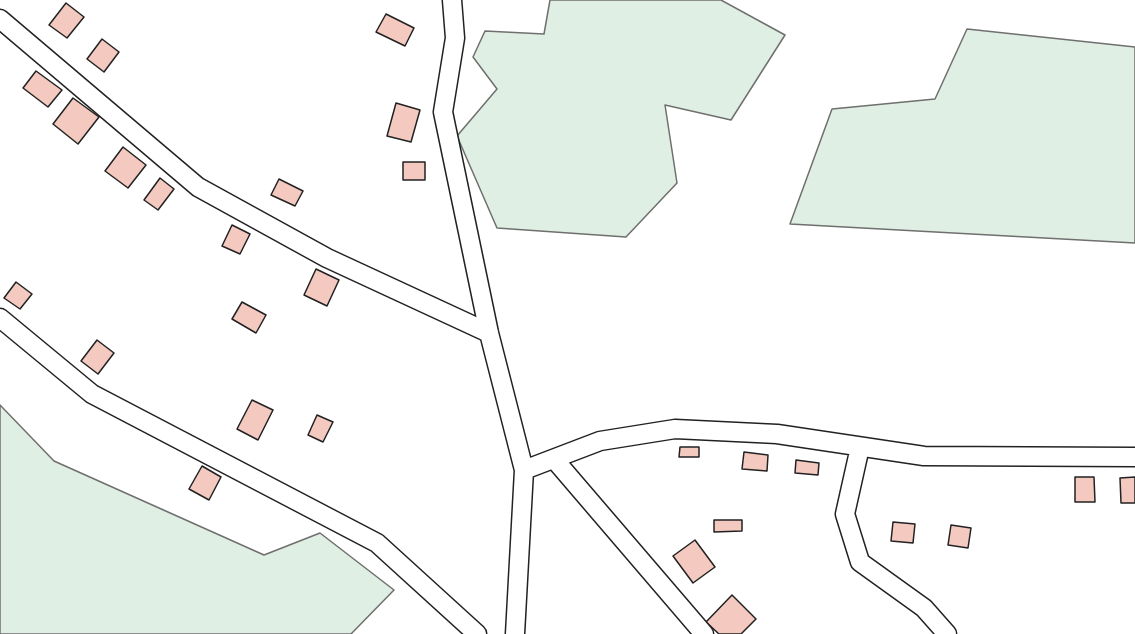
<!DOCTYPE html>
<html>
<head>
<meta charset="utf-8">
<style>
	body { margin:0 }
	canvas { display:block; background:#fff }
</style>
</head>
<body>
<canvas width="1135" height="634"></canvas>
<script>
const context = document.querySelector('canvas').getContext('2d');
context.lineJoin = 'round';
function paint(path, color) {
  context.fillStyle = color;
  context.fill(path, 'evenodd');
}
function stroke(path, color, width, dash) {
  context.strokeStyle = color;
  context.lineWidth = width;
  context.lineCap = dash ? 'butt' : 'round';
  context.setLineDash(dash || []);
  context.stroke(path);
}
const green = new Path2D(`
	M 550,0 L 721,0 L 785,35 L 731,120 L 665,105 L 677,183 L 626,237 L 497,228 L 457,136 L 497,89 L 473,57 L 485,31 L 544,34 Z
	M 967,29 L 1135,47 L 1135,243 L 790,224 L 832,109 L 935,99 Z
	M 0,405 L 54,461 L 264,555 L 320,533 L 394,590 L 351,634 L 0,634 Z`);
const building = new Path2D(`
	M 66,3 L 84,17 L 67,38 L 49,25 Z
	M 386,14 L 414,28 L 405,46 L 376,32 Z
	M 102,39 L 119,52 L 104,72 L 87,59 Z
	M 36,71 L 62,90 L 48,107 L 23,88 Z
	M 73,98 L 99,117 L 78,144 L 53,124 Z
	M 396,103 L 420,110 L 411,142 L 387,136 Z
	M 123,147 L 146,165 L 128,188 L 105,171 Z
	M 403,162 L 425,162 L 425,180 L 403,180 Z
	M 160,178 L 174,189 L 158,210 L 144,200 Z
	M 279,179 L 303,191 L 295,206 L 271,195 Z
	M 232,225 L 250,234 L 240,254 L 222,246 Z
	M 316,269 L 339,280 L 327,306 L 304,295 Z
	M 16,282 L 32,294 L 20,309 L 4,298 Z
	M 242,302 L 266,315 L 256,333 L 232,319 Z
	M 97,340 L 114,353 L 98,374 L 81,361 Z
	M 252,400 L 273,410 L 258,440 L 237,429 Z
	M 317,415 L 333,422 L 323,442 L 308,435 Z
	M 680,447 L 699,447 L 699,457 L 679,457 Z
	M 744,452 L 768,455 L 767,471 L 742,469 Z
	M 796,460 L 819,463 L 818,475 L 795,473 Z
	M 202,466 L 221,477 L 209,500 L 189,489 Z
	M 1075,477 L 1094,477 L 1095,502 L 1075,502 Z
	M 1135,477 L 1135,503 L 1121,503 L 1120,478 Z
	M 714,520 L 742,520 L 742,531 L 714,532 Z
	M 893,522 L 915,524 L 913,543 L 891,541 Z
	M 951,525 L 971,528 L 968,548 L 948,545 Z
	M 695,540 L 715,567 L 693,583 L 673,556 Z
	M 732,595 L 756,619 L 741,634 L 719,634 L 706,622 Z`);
const minor = new Path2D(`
	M 452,0 L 455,38 L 443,112 L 489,333 L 524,470 L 515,634
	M 0,19 L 198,187 L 327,258 L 489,333
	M 0,318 L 92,394 L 377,543 L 477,634
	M 860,447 L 845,514 L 860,562 L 924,608 L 947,634
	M 554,459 L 704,634
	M 524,470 L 600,441 L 675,429 L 777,434 L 924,456 L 1135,457`);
paint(green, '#e0efe3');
stroke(green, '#6f6f6f', 1.5);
paint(building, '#f3c9c0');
stroke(building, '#222', 1.5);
stroke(minor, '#222', 21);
stroke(minor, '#fff', 18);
</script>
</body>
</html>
